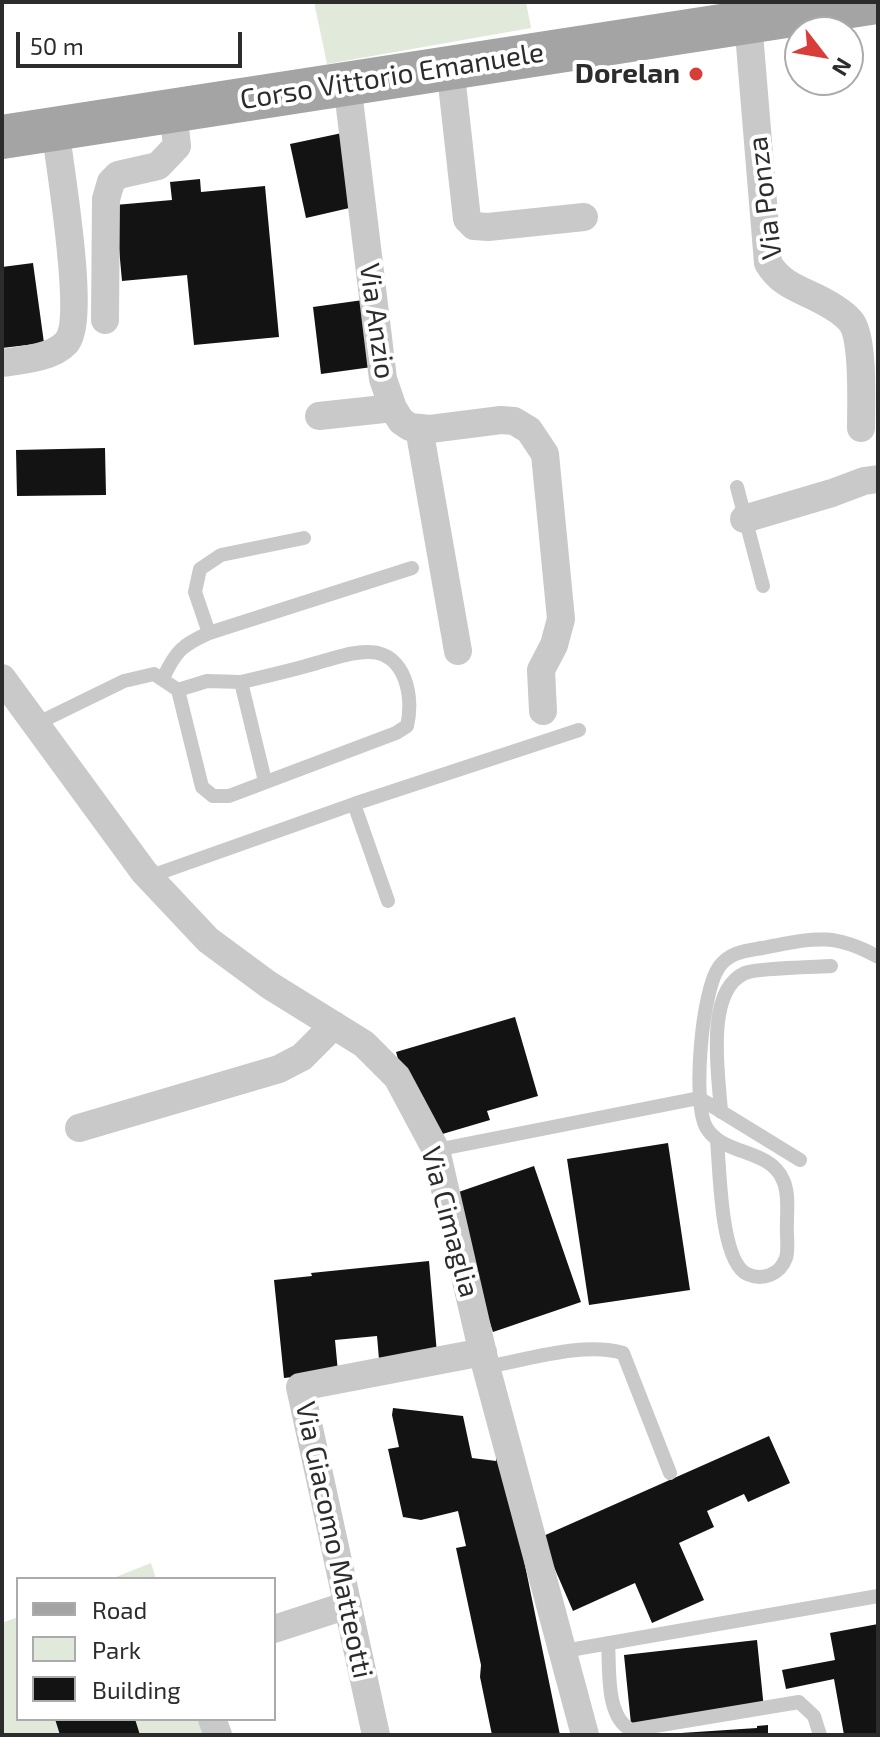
<!DOCTYPE html>
<html>
<head>
<meta charset="utf-8">
<style>
	body { margin:0 }
	#map { position:relative; width:880px; height:1737px; overflow:hidden; background:#fff; font-family:"Exo 2",sans-serif }
	canvas { display:block }
	.frame { position:absolute; inset:0; border:4px solid #2c2c2c; pointer-events:none }
	.legend { position:absolute; left:16px; top:1577px; width:260px; height:144px; box-sizing:border-box; background:#fff; border:2px solid #ababab; margin:0; padding:10px 14px; list-style:none; font-size:24px; color:#2c2c2c }
	.legend li { display:flex; align-items:center; gap:16px; height:40px }
	.legend b { width:40px; border:2px solid #ababab }
	.north { position:absolute; left:784px; top:16px; width:80px; height:80px; box-sizing:border-box; background:#fff; border:2px solid #ababab; border-radius:50%; rotate:121deg; font-size:22px; font-weight:700; line-height:32px; text-align:center; color:#2c2c2c }
	.north::after { content:''; display:block; margin:auto; width:28px; height:36px; background:#d83d39; clip-path:polygon(50% 0,100% 100%,50% 72%,0 100%) }
	.scale { position:absolute; left:16px; top:32px; width:226px; height:36px; box-sizing:border-box; border:4px solid #2c2c2c; border-top:0; padding-left:10px; font-size:24px; line-height:28px; white-space:nowrap; color:#2c2c2c; -webkit-text-stroke:6px #fff; paint-order:stroke }
</style>
</head>
<body>
<div id="map">
<canvas width="880" height="1737"></canvas>
<div class="frame"></div>
<ul class="legend">
<li><b style="height:10px;background:#a4a4a4"></b>Road</li>
<li><b style="height:22px;background:#e0e9da"></b>Park</li>
<li><b style="height:22px;background:#131313"></b>Building</li>
</ul>
<div class="north">N</div>
<div class="scale">50 m</div>
</div>
<script>
const context = document.querySelector('canvas').getContext('2d');
context.lineJoin = 'round';
function paint(path, color) {
  context.fillStyle = color;
  context.fill(path, 'evenodd');
}
function stroke(path, color, width, dash) {
  context.strokeStyle = color;
  context.lineWidth = width;
  context.lineCap = dash ? 'butt' : 'round';
  context.setLineDash(dash || []);
  context.stroke(path);
}
function drawText(font, color, halo, rows, align = 'center') {
  context.font = font + ' "Exo 2",sans-serif';
  context.lineWidth = 8;
  context.setLineDash([]);
  context.textBaseline = 'middle';
  context.strokeStyle = halo;
  context.fillStyle = color;
  for (const [text, x, y, turn = 0] of rows) {
    context.save();
    context.translate(x, y);
    context.rotate((+turn || 0) * Math.PI / 180);
    context.textAlign = isNaN(turn) ? turn : align;
    if (halo) context.strokeText(text, 0, 0);
    context.fillText(text, 0, 0);
    context.restore();
  }
}
const green = new Path2D(`
	M 314,2 L 526,2 L 531,28 L 327,64 Z
	M 151,1563 L 156,1579 L 111,1579 Z
	M 18,1617 L 18,1719 L 205,1719 L 210,1735 L 2,1735 L 2,1623 Z`);
const building = new Path2D(`
	M 342,133 L 358,206 L 306,218 L 290,144 Z
	M 200,179 L 201,192 L 265,186 L 279,337 L 194,345 L 187,275 L 122,281 L 115,205 L 172,200 L 170,182 Z
	M 33,263 L 44,343 L 2,348 L 2,267 Z
	M 363,300 L 372,367 L 321,374 L 313,307 Z
	M 105,448 L 106,495 L 17,496 L 16,450 Z
	M 515,1017 L 538,1096 L 487,1111 L 490,1120 L 422,1140 L 396,1052 Z
	M 668,1143 L 690,1290 L 589,1305 L 567,1159 Z
	M 534,1166 L 581,1302 L 493,1332 L 447,1196 Z
	M 429,1261 L 438,1365 L 380,1371 L 377,1336 L 335,1340 L 338,1372 L 284,1378 L 274,1280 L 312,1276 L 311,1273 Z
	M 393,1408 L 463,1416 L 472,1458 L 496,1461 L 499,1439 L 560,1735 L 492,1735 L 480,1677 L 481,1665 L 456,1548 L 466,1546 L 458,1511 L 421,1520 L 403,1517 L 388,1449 L 399,1447 L 392,1415 Z
	M 769,1436 L 790,1483 L 748,1502 L 744,1494 L 707,1511 L 714,1527 L 679,1543 L 704,1600 L 652,1623 L 635,1583 L 573,1611 L 541,1537 Z
	M 878,1624 L 878,1735 L 844,1735 L 834,1679 L 786,1689 L 782,1670 L 835,1660 L 830,1633 Z
	M 757,1640 L 764,1709 L 631,1724 L 624,1655 Z
	M 55,1719 L 135,1719 L 140,1735 L 60,1735 Z
	M 768,1725 L 768,1735 L 681,1735 L 681,1733 L 757,1728 L 757,1726 Z`);
const service = new Path2D(`
	M 737,487 L 763,586
	M 209,633 L 195,592 L 200,569 L 221,555 L 304,538
	M 163,678 C 176,651 182,645 209,633 L 412,568
	M 178,690 L 207,681 L 241,682
	M 36,724 L 124,681 L 154,674 L 178,690 L 202,787 L 213,796 L 229,796 L 396,733 L 407,726 C 414,698 406,653 370,652 C 353,651 336,658 320,662 C 294,670 267,676 241,682 L 265,781
	M 354,804 L 388,901
	M 148,877 L 354,804 L 579,730
	M 721,1112 C 719,1077 704,991 745,973 C 756,968 814,967 831,966
	M 717,1141 C 720,1169 720,1261 747,1274 C 762,1281 780,1275 786,1258 C 789,1248 786,1233 787,1222 C 787,1209 789,1192 783,1180 C 770,1148 722,1156 706,1127 C 692,1101 702,990 719,967 C 730,952 745,951 762,948 C 811,939 832,931 878,957
	M 436,1150 L 699,1098 L 800,1160
	M 486,1367 C 526,1360 585,1341 623,1353 L 670,1473
	M 608,1643 C 610,1669 605,1716 631,1730 L 799,1702 L 814,1716 L 820,1735
	M 564,1651 L 878,1596`);
const minor = new Path2D(`
	M 748,21 L 768,263 C 780,283 796,288 817,298 C 829,304 844,312 852,323 C 864,342 861,404 861,428
	M 450,66 L 467,219 L 474,226 L 488,227 L 584,217
	M 347,83 L 383,379 L 393,408 L 401,421 L 410,427 L 430,429 L 501,420 L 514,421 L 529,430 L 545,454 L 561,619 L 554,645 L 541,670 L 543,711
	M 105,320 L 106,199 L 111,182 L 118,175 L 158,166 L 177,146 L 173,110
	M 2,363 C 22,360 52,358 66,343 C 87,320 59,163 55,127
	M 319,416 L 393,408
	M 419,428 L 458,651
	M 744,519 L 832,493 L 864,481 L 878,479
	M 2,678 L 144,872 L 208,940 L 269,985 L 364,1044 L 397,1077 L 436,1150 L 486,1367 L 585,1735
	M 79,1128 L 279,1069 L 302,1057 L 334,1025
	M 274,1629 L 348,1605
	M 212,1719 L 218,1735
	M 376,1735 L 300,1387 L 483,1352`);
const primary = new Path2D(`
	M 2,137 L 877,2`);
const markers = [
	[696,74,8,"#d83d39"]
];
const poiNames = [
	["Dorelan",680,74]
];
const streetNames = [
	["Corso Vittorio Emanuele",392,76,-9],
	["Via Ponza",765,198,-97],
	["Via Anzio",377,321,82],
	["Via Cimaglia",450,1222,75],
	["Via Giacomo Matteotti",334,1540,78]
];
paint(green, '#e0e9da');
paint(building, '#131313');
stroke(service, '#c9c9c9', 14);
stroke(minor, '#c9c9c9', 28);
stroke(primary, '#a4a4a4', 44);
for (const [x, y, r, color] of markers) {
  const dot = new Path2D();
  dot.arc(x, y, r, 0, 2 * Math.PI);
  context.fillStyle = color;
  context.fill(dot);
  stroke(dot, '#fff', 3);
}
drawText('bold 28px', '#2c2c2c', '#fff', poiNames, 'right');
drawText('28px', '#2c2c2c', '#fff', streetNames);
</script>
</body>
</html>
